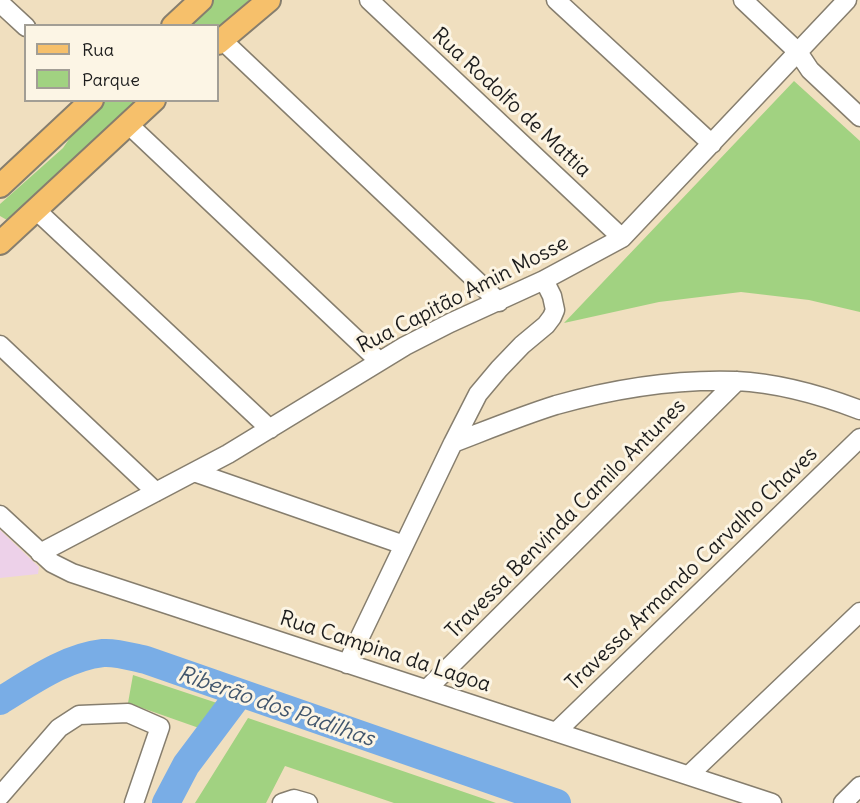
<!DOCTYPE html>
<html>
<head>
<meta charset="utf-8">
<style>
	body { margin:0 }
	#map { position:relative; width:860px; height:803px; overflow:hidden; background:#f0dfbf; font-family:Delius,sans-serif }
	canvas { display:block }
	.legend { position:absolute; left:24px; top:24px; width:195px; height:78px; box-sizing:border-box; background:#fcf5e5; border:2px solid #a29e95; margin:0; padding:8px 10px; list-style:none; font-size:18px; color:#1c1c1c }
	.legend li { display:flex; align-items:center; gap:12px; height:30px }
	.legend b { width:30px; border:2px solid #a29e95 }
</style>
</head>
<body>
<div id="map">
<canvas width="860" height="803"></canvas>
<ul class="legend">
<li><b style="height:8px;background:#f6c06b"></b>Rua</li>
<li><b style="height:16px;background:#a1d281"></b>Parque</li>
</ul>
</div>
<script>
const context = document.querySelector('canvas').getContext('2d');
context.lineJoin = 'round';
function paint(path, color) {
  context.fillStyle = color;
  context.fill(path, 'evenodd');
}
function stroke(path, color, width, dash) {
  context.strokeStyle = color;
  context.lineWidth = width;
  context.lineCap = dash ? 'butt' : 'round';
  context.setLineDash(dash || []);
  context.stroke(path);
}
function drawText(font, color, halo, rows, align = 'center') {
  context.font = font + ' Delius,sans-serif';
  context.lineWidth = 6;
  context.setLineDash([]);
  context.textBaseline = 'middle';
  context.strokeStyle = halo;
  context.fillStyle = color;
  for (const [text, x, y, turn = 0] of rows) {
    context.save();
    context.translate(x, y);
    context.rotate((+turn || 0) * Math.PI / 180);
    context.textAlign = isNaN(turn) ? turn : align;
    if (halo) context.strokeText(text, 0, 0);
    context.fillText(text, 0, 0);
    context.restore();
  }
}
const built = new Path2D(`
	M 0,530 L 39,567 L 38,574 L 0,578 Z`);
const green = new Path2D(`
	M 212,0 L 249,0 L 218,29 L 218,26 L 185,26 Z
	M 794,81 L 860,141 L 860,312 L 809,300 L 741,292 L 659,302 L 564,323 Z
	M 104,101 L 139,101 L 7,220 L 0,216 L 0,204 L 63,148 L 80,123 Z
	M 133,675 L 217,703 L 199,728 L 128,703 Z
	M 248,718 L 496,803 L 394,803 L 285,766 L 266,803 L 195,803 Z`);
const river = new Path2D(`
	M 0,701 C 31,682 66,657 103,653 C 117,652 132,657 146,660 L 557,803
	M 166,803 L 186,765 L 240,693`);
const minor = new Path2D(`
	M 369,0 L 622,238
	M 556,0 L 712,144
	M 743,0 L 798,52 L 810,70 L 860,117
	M 0,3 L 26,27
	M 221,39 L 499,302
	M 128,124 L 379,361
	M 36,210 L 270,429
	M 0,345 L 156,492
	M 453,443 C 487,430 521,416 556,405 C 613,389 677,379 736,381 C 778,383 821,395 860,410
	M 194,472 L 404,545
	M 0,515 L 52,563 L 72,573 L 772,803
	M 40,553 L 228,454 L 405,346 L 450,323 L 544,280 L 622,238 L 847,0
	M 347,664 L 453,443 L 478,394 L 499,369 L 522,345 L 546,325 L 552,317 L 555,310 L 552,296 L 544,280
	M 427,689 L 737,381
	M 556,732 L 860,438
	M 689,775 L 860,612
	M 0,796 L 59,728 L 79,715 L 128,713 L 160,727 L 134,803
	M 282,803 L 294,799 L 308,803
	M 843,803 L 860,786`);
const major = new Path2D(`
	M 173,26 L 201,0
	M 218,43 L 269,0
	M 0,186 L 92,100
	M 0,243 L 154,100`);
const streetNames = [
	["Rua Rodolfo de Mattia",511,103,43],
	["Rua Capitão Amin Mosse",463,295,-27],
	["Travessa Benvinda Camilo Antunes",566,519,-45],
	["Travessa Armando Carvalho Chaves",692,569,-44],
	["Rua Campina da Lagoa",385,652,18]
];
const waterNames = [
	["Riberão dos Padilhas",276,707,19]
];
paint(built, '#edd1e9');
paint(green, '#a1d281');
stroke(river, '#79ade6', 28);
stroke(minor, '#867e6e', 21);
stroke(major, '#867e6e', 26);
stroke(minor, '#fff', 18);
stroke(major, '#f6c06b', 22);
drawText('21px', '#1c1c1c', '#fcf5e5', streetNames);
drawText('italic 22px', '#41566d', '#fcf5e5', waterNames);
</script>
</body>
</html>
